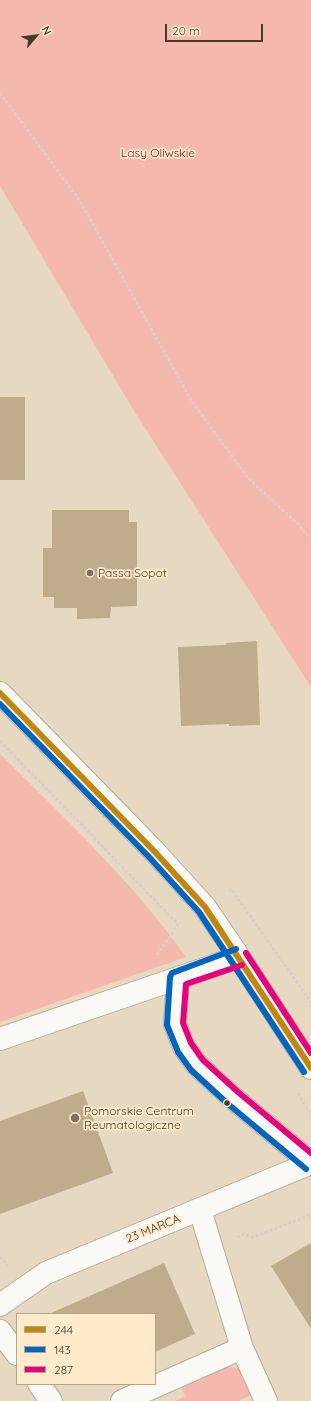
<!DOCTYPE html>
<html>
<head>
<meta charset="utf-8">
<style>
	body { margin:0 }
	#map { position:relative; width:311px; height:1401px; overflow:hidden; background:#e7d8c1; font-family:Quicksand,sans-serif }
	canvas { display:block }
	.legend { position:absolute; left:16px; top:1313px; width:140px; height:72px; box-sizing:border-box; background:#ffeac9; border:1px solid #b4a489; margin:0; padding:5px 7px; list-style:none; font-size:12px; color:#443a29 }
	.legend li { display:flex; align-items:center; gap:8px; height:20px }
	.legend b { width:20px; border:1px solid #b4a489 }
	.north { position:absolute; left:16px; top:16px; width:40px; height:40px; -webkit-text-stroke:3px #ffeac9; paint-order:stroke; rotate:62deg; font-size:11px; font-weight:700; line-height:16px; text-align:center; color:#443a29 }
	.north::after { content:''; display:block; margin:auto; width:14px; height:18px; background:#443a29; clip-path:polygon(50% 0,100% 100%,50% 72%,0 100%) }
	.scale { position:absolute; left:165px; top:24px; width:98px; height:18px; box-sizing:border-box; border:2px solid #443a29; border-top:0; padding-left:5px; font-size:12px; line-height:14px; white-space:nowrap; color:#443a29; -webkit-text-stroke:3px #ffeac9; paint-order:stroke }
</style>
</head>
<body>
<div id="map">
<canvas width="311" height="1401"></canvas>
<ul class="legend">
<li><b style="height:5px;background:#c1860c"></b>244</li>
<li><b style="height:5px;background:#0065bd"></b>143</li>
<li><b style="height:5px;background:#e5007d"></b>287</li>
</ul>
<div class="north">N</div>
<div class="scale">20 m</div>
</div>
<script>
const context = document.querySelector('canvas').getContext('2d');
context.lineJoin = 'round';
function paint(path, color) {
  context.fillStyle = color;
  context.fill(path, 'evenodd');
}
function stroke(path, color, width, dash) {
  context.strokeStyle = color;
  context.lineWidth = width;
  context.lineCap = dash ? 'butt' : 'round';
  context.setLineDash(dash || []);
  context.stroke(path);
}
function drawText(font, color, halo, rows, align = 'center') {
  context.font = font + ' Quicksand,sans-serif';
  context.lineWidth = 3.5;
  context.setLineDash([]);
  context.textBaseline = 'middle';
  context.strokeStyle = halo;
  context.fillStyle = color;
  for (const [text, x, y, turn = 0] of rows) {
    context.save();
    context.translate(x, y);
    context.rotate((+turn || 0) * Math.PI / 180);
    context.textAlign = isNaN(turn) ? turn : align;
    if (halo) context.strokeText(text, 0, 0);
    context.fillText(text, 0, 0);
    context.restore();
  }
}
const green = new Path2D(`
	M 0,0 L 311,0 L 311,687 L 136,414 L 0,186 Z
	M 0,754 C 65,819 133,882 186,957 L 0,1022 Z
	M 229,1367 L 241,1369 L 256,1393 L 238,1401 L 176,1401 L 185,1396 L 180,1385 L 214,1369 Z`);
const building = new Path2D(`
	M 0,397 L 25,397 L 25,480 L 0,480 Z
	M 52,510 L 129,510 L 129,522 L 137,522 L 137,606 L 111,607 L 110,618 L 77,619 L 77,608 L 54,608 L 54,597 L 43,597 L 43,548 L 52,548 Z
	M 257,641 L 260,725 L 229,726 L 229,724 L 181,726 L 178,647 L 226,645 L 226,643 Z
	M 83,1091 L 113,1173 L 0,1214 L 0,1121 Z
	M 311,1243 L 311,1329 L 271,1266 Z
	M 164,1263 L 195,1334 L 155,1352 L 155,1314 L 49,1314 Z`);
const path = new Path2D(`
	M 0,93 L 80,201 L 191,400 L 248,478 L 298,524 L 311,539
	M 0,741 L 178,924
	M 229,891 L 231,889 L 311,1002
	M 157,955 L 178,924 L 181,922
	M 298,1093 L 311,1115
	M 237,1237 L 244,1234 L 253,1237 L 311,1215
	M 0,1257 L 8,1265`);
const minor = new Path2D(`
	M 0,693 L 155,852 L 205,907 L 239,957 L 311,1068
	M 239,957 L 178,978 L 175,1024 L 184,1047 L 197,1065 L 233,1098 L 311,1163
	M 0,1039 L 178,978
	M 200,1210 L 242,1348 L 266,1401
	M 0,1305 L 46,1273 L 311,1163
	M 0,1331 L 17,1354
	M 39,1384 L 51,1401
	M 122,1401 L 242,1348`);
const bus1 = new Path2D(`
	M 0,693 L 155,852 L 205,907 L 311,1068`);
const bus2 = new Path2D(`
	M 0,704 L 149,857 L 199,912 L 304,1072
	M 236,949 L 172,973 L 170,977 L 167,1025 L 178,1052 L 191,1070 L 228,1104 L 306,1169`);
const bus3 = new Path2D(`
	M 246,953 L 311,1053
	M 242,965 L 186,984 L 183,1023 L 191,1043 L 203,1060 L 238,1092 L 311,1153`);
const markers = [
	[90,573,4,"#7d715e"],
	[227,1103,3.5,"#443a29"],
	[75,1118,5,"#7d715e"]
];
const parkNames = [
	["Lasy Oliwskie",158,153]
];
const poiNames = [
	["Passa Sopot",98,573],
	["Pomorskie Centrum",84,1111],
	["Reumatologiczne",84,1125]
];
const streetNames = [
	["23 MARCA",153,1229,-22]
];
paint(green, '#f4b8ae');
paint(building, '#beac8d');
stroke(minor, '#b7ab99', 24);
stroke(path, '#d5d1ca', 2.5, [3, 2]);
stroke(minor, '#fbf9f6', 22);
stroke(bus1, '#c1860c', 6);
stroke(bus2, '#0065bd', 6);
stroke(bus3, '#e5007d', 6);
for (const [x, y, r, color] of markers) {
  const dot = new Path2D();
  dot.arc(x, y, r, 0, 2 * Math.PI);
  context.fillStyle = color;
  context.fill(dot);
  stroke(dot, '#ffeac9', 1.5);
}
drawText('12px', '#950d28', '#ffeac9', parkNames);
drawText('12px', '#443a29', '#ffeac9', poiNames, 'left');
drawText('12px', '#443a29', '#ffeac9', streetNames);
</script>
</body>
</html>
